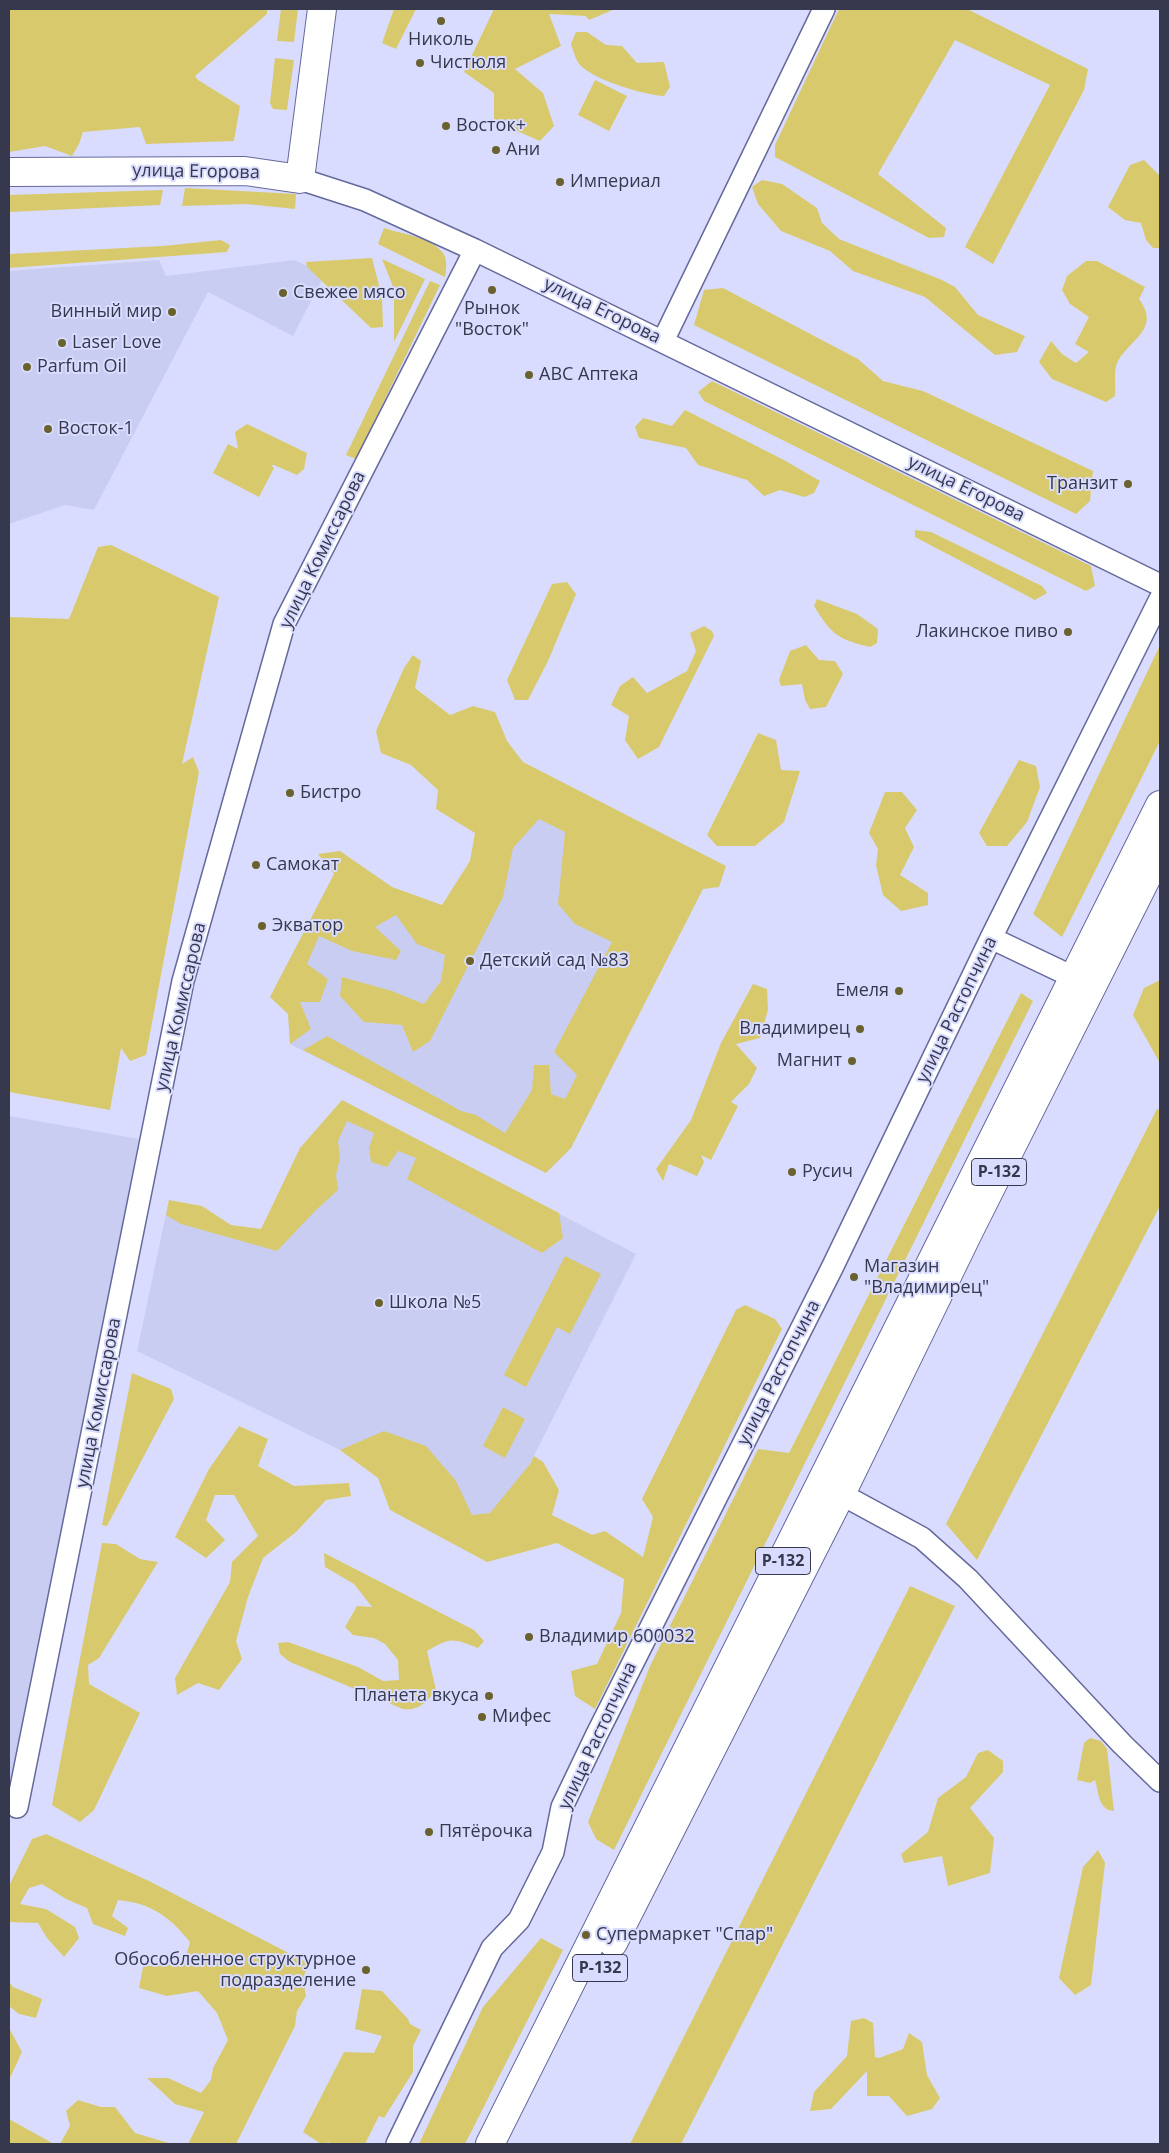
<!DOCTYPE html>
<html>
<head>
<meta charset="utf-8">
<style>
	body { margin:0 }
	#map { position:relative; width:1169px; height:2153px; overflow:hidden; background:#d9dcfe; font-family:"Open Sans",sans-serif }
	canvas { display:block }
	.frame { position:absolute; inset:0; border:10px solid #36384e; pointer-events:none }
</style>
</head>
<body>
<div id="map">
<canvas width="1169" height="2153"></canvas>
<div class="frame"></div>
</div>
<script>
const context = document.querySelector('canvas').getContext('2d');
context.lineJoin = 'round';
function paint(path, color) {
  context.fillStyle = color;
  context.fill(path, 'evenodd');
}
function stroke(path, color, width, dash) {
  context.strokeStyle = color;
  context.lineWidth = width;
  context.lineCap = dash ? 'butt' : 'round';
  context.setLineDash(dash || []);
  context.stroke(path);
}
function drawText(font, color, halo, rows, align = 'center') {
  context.font = font + ' "Open Sans",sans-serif';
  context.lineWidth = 4;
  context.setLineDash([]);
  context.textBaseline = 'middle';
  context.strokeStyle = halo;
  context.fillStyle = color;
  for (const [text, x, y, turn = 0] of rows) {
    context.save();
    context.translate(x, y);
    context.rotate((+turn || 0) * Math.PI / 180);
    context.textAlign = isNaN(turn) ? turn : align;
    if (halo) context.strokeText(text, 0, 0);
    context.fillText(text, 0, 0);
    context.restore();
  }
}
const built = new Path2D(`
	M 159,260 L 166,276 L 294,260 L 325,274 L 293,336 L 208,292 L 94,510 L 65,505 L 9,524 L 9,271 Z
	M 525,786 L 696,871 L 546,1173 L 290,1044 L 288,1014 L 270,997 L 337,869 L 454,924 Z
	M 342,1100 L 636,1254 L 498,1527 L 137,1351 L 169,1200 L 271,1241 Z
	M 9,1116 L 139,1139 L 50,1615 L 9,1816 Z`);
const green = new Path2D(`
	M 9,9 L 267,9 L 267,14 L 195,76 L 198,80 L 240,106 L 234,141 L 146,144 L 140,127 L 83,132 L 79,144 L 72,156 L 45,146 L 9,152 Z
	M 281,9 L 298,9 L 294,42 L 277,41 Z
	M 394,9 L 416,9 L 396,49 L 382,43 Z
	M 494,9 L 615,9 L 589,20 L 586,16 L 549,14 L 561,46 L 515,69 L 543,93 L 554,126 L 540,141 L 494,121 L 494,93 L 464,72 Z
	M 839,9 L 967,9 L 1088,69 L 1084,90 L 993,264 L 965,247 L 1050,85 L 955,40 L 878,174 L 946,228 L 944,237 L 929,238 L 775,157 L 775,145 Z
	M 576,32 L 587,32 L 606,45 L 622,46 L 637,63 L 664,62 L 670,87 L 664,96 C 644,95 594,80 580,65 C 576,61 573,50 571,44 Z
	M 275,58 L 294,60 L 287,110 L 273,109 L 270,103 Z
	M 595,80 L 627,96 L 609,131 L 578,115 Z
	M 1144,160 L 1160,176 L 1160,248 L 1153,248 L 1146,240 L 1141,223 L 1125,220 L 1108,207 L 1130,165 Z
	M 762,180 L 782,184 L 817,208 L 822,223 L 839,239 L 942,280 L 955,287 L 978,315 L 1025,336 L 1017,352 L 995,355 L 925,297 L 853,271 L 830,251 L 781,231 L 758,204 L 752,187 Z
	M 185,188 L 296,194 L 295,209 L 246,204 L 182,206 Z
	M 163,190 L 160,205 L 9,212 L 9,195 Z
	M 384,228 C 402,234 431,237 443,253 C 448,260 446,270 445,277 L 378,244 Z
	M 221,240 L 230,245 L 227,252 L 9,268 L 9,254 L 163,246 Z
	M 372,258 L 382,297 L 383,327 L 371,328 L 307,267 L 306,262 Z
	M 382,259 L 425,279 L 394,342 L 394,289 Z
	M 1086,261 L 1097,261 L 1145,287 L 1139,299 C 1161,328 1131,339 1118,361 C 1113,369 1116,386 1115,396 L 1106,402 L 1052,379 L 1039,362 L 1051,341 L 1062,354 L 1076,363 L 1089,352 L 1075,344 L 1089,317 L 1070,304 L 1062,290 L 1067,276 Z
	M 430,281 L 440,285 L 356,459 L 346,455 Z
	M 723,288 L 858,359 L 883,381 L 923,391 L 1093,471 L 1090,501 L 1076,514 L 694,325 L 704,290 Z
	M 712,381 L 1091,566 L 1095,586 L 1086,591 L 704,401 L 698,392 Z
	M 685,410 L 784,460 L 820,481 L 814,493 L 804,497 L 780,490 L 764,496 L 747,480 L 698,465 L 686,448 L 639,438 L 635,427 L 643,418 L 672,426 Z
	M 247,424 L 307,453 L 304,469 L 297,475 L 274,465 L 271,465 L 274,468 L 259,497 L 213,473 L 228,444 L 238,449 L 235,432 Z
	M 915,530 L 931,532 L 1042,586 L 1047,593 L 1035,600 L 915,537 Z
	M 111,545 L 219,597 L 182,764 L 193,757 L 199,772 L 146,1055 L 130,1061 L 121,1048 L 110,1110 L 9,1092 L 9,617 L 69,619 L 98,547 Z
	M 567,582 L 576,594 L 548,661 L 528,700 L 515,700 L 507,680 L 552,584 Z
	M 817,599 L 857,614 L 878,629 L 877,643 L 870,647 C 837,639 832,635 814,606 Z
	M 704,626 L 712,631 L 714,636 L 659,747 L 638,759 L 625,740 L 629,716 L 611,705 L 620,686 L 633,677 L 647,693 L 687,671 L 696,651 L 690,633 Z
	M 806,645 L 819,660 L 835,661 L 843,674 L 826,707 L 810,709 L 805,700 L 802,684 L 781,686 L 779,680 L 790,651 Z
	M 1160,645 L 1160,741 L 1062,937 L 1033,914 Z
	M 413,655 L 421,661 L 415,688 L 450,715 L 473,706 L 495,712 L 507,741 L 523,762 L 726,866 L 719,887 L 703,889 L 571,1148 L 546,1173 L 303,1050 L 327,1036 L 461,1111 L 476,1115 L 505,1133 L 532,1090 L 534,1065 L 549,1065 L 551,1094 L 565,1099 L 577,1075 L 554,1052 L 612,942 L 575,924 L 558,904 L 565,832 L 539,819 L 513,848 L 503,897 L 430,1041 L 413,1052 L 402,1025 L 364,1022 L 340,996 L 342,977 L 392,991 L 424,1004 L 441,981 L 445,955 L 417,944 L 396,915 L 375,927 L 401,951 L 396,960 L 352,951 L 319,936 L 307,964 L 328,979 L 320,1002 L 300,1002 L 311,1029 L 290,1044 L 288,1014 L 270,997 L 334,874 L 318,854 L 340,851 L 392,887 L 442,905 L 470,861 L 475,833 L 436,809 L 438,790 L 411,765 L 381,753 L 376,731 L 404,668 Z
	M 758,733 L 776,740 L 781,770 L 800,771 L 784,822 L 755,846 L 717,846 L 707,835 Z
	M 1019,760 L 1036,766 L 1040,787 L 1027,822 L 1007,846 L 987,846 L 979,833 Z
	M 885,792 L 902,792 L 917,810 L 905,828 L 914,847 L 900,875 L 928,893 L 928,905 L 901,911 L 883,895 L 876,865 L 878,849 L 869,833 Z
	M 1160,980 L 1160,1063 L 1133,1015 L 1144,988 Z
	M 753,984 L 767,989 L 768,1010 L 760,1038 L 736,1044 L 757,1068 L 749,1084 L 731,1102 L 738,1106 L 711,1160 L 701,1155 L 704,1162 L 697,1176 L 669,1164 L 663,1181 L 656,1169 L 691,1120 L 721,1043 Z
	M 1021,993 L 1033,1001 L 614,1850 L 596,1839 L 588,1822 L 650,1666 L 758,1449 L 789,1453 Z
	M 342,1100 L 559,1213 L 563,1238 L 542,1253 L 407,1179 L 416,1158 L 398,1151 L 387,1167 L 371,1162 L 369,1148 L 374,1133 L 347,1121 L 338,1141 L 340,1158 L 336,1175 L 338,1190 L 316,1210 L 277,1251 L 181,1224 L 166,1215 L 169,1200 L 202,1206 L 231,1225 L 261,1229 L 300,1148 Z
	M 1157,1109 L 1160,1110 L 1160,1206 L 977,1560 L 946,1524 Z
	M 565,1256 L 601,1274 L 570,1334 L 557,1327 L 526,1387 L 504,1375 Z
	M 745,1305 L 775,1319 L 782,1329 L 595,1709 L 575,1696 L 571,1671 L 597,1664 L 621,1613 L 624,1579 L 557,1543 L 487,1562 L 390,1510 L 378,1478 L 340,1450 L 384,1431 L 426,1446 L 456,1481 L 472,1515 L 490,1513 L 530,1464 L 534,1456 L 543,1462 L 559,1490 L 552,1515 L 592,1535 L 605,1531 L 643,1557 L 653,1517 L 642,1499 L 736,1310 Z
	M 132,1373 L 171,1389 L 174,1399 L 107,1526 L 102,1525 Z
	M 503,1407 L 525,1419 L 505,1458 L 483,1446 Z
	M 239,1426 L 268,1439 L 258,1466 L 294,1486 L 349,1483 L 351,1496 L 326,1500 L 296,1532 L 263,1558 L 248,1597 L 236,1641 L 242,1659 L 219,1690 L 198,1683 L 177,1695 L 175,1678 L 230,1582 L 232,1562 L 258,1536 L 234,1495 L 215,1495 L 206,1520 L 225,1540 L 206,1558 L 175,1537 L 209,1469 Z
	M 102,1543 L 116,1544 L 140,1559 L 158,1562 L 99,1658 L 88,1665 L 89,1684 L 140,1713 L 94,1810 L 80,1822 L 52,1805 Z
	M 324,1553 L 474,1630 L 484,1641 L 478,1648 C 452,1638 451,1637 427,1651 L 436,1690 C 426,1702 420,1711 403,1709 L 290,1662 L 280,1654 L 278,1643 L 288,1642 L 358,1667 L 383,1681 L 399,1680 L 398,1660 L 385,1644 L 374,1638 L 353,1635 L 345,1627 L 357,1606 L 372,1607 L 354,1584 L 325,1567 Z
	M 910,1586 L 955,1606 L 681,2144 L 630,2144 Z
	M 1090,1738 L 1101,1741 L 1107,1749 L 1114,1811 C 1098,1810 1099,1793 1095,1780 L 1090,1783 L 1077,1780 L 1084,1743 Z
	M 988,1750 L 1003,1761 L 1003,1772 L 970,1808 L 994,1838 L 990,1873 L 948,1886 L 942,1856 L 904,1863 L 901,1854 L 928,1832 L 938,1798 L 966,1777 L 978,1753 Z
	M 46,1834 L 149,1881 L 308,1963 L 303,1980 L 306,1996 L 297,2011 L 295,2026 L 236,2144 L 188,2144 L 204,2112 L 175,2104 L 147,2078 L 168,2078 L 201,2093 L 211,2080 L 213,2068 L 228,2040 L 217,2013 L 198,1991 L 167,1996 L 139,1988 L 143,1967 L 185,1960 L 190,1942 C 170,1917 151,1903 118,1900 L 112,1916 L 128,1928 L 125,1936 L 93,1924 L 87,1908 L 66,1899 L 42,1884 L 29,1888 L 20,1904 L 46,1909 L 75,1927 L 79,1938 L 64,1957 L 47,1938 L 38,1923 L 9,1922 L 9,1886 L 32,1839 Z
	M 1098,1850 L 1105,1863 L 1091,1985 L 1075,1995 L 1059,1978 L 1083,1867 Z
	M 541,1938 L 563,1950 L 465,2144 L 419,2144 L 483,2007 Z
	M 9,1982 L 13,1987 L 42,1999 L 36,2018 L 19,2014 L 9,2006 Z
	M 362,1989 L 382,1991 L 408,2019 L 410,2024 L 421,2030 L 413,2046 L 413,2072 L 384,2118 L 379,2116 L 365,2144 L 329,2144 L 330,2142 L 321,2144 L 303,2132 L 344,2052 L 374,2053 L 382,2036 L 355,2029 Z
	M 864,2018 L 873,2023 L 875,2057 L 879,2058 L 903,2049 L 909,2033 L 922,2042 L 927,2075 L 940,2098 L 932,2109 L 907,2116 L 889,2096 L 867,2096 L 867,2071 L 831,2109 L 810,2111 L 814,2092 L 847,2056 L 851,2021 Z
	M 9,2028 L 22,2052 L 9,2080 Z
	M 78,2100 L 101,2107 L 115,2107 L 135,2133 L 172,2144 L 60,2144 L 70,2126 L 66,2111 Z
	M 9,2119 L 54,2144 L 9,2144 Z`);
const street = new Path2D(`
	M 300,179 L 365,200 L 475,250 L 1160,585
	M 663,341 L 824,9
	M 991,938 L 1073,977
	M 841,1494 L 922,1538 L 968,1579 L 1122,1744 L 1160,1781
	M 17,1807 L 183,981 L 284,624 L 475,250
	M 397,2144 L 492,1948 L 519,1920 L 553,1852 L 562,1807 L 597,1734 L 832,1268 L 991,938 L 1160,599`);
const secondary = new Path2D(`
	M 9,172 L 245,171 L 300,179 L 322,9`);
const highway = new Path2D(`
	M 613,1943 L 841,1494 L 970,1229 L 1160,851
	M 490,2144 L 1160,805`);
const markers = [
	[441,21,5,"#69612e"],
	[420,63,5,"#69612e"],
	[446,126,5,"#69612e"],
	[496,150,5,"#69612e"],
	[560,182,5,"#69612e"],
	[492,290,5,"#69612e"],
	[283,293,5,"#69612e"],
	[172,312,5,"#69612e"],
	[62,343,5,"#69612e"],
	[27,367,5,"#69612e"],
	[529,375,5,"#69612e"],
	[48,429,5,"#69612e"],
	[1128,484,5,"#69612e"],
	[1068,632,5,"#69612e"],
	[290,793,5,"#69612e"],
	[256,865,5,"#69612e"],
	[262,926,5,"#69612e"],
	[470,961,5,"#69612e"],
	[899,991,5,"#69612e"],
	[860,1029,5,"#69612e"],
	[852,1061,5,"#69612e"],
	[792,1172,5,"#69612e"],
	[854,1277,5,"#69612e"],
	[379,1303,5,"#69612e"],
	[529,1637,5,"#69612e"],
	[489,1696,5,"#69612e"],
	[482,1717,5,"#69612e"],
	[429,1832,5,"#69612e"],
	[586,1935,5,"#69612e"],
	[366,1970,5,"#69612e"]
];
const shields = [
	[999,1172,55],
	[783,1561,55],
	[600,1968,55]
];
const shieldNames = [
	["Р-132",999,1172],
	["Р-132",783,1561],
	["Р-132",600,1968]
];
const poiNames = [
	["Николь",441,40,"center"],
	["Чистюля",430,63],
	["Восток+",456,126],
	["Ани",506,150],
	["Империал",570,182],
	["Свежее мясо",293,293],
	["Рынок",492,309,"center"],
	["\"Восток\"",492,330,"center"],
	["Винный мир",162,312,"right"],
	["Laser Love",72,343],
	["Parfum Oil",37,367],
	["ABC Аптека",539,375],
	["Восток-1",58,429],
	["Транзит",1118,484,"right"],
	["Лакинское пиво",1058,632,"right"],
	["Бистро",300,793],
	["Самокат",266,865],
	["Экватор",272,926],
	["Детский сад №83",480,961],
	["Емеля",889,991,"right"],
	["Владимирец",850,1029,"right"],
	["Магнит",842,1061,"right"],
	["Русич",802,1172],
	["Магазин",864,1267],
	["\"Владимирец\"",864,1288],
	["Школа №5",389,1303],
	["Владимир 600032",539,1637],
	["Планета вкуса",479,1696,"right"],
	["Мифес",492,1717],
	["Пятёрочка",439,1832],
	["Супермаркет \"Спар\"",596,1935],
	["Обособленное структурное",356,1960,"right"],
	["подразделение",356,1981,"right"]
];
const streetNames = [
	["улица Егорова",196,172,1],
	["улица Егорова",602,311,26],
	["улица Егорова",966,489,26],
	["улица Комиссарова",323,550,-64],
	["улица Комиссарова",181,1007,-77],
	["улица Растопчина",957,1010,-64],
	["улица Растопчина",779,1373,-63],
	["улица Комиссарова",99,1403,-79],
	["улица Растопчина",598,1736,-65]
];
paint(built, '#c9cdf2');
paint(green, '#d8ca6c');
stroke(street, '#66699b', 24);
stroke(secondary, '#66699b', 30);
stroke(highway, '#66699b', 30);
stroke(street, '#fff', 21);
stroke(secondary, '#fff', 28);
stroke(highway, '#fff', 28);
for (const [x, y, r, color] of markers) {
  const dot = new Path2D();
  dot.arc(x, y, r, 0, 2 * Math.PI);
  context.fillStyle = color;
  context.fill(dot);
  stroke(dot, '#d9dcfe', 2);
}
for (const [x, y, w] of shields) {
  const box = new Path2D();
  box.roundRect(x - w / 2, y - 13.5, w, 27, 4);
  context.fillStyle = '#d9dcfe';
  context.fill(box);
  stroke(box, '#36384e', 1);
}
drawText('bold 16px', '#36384e', null, shieldNames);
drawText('18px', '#36384e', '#d9dcfe', poiNames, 'left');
drawText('18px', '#36384e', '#d9dcfe', streetNames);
</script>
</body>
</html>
